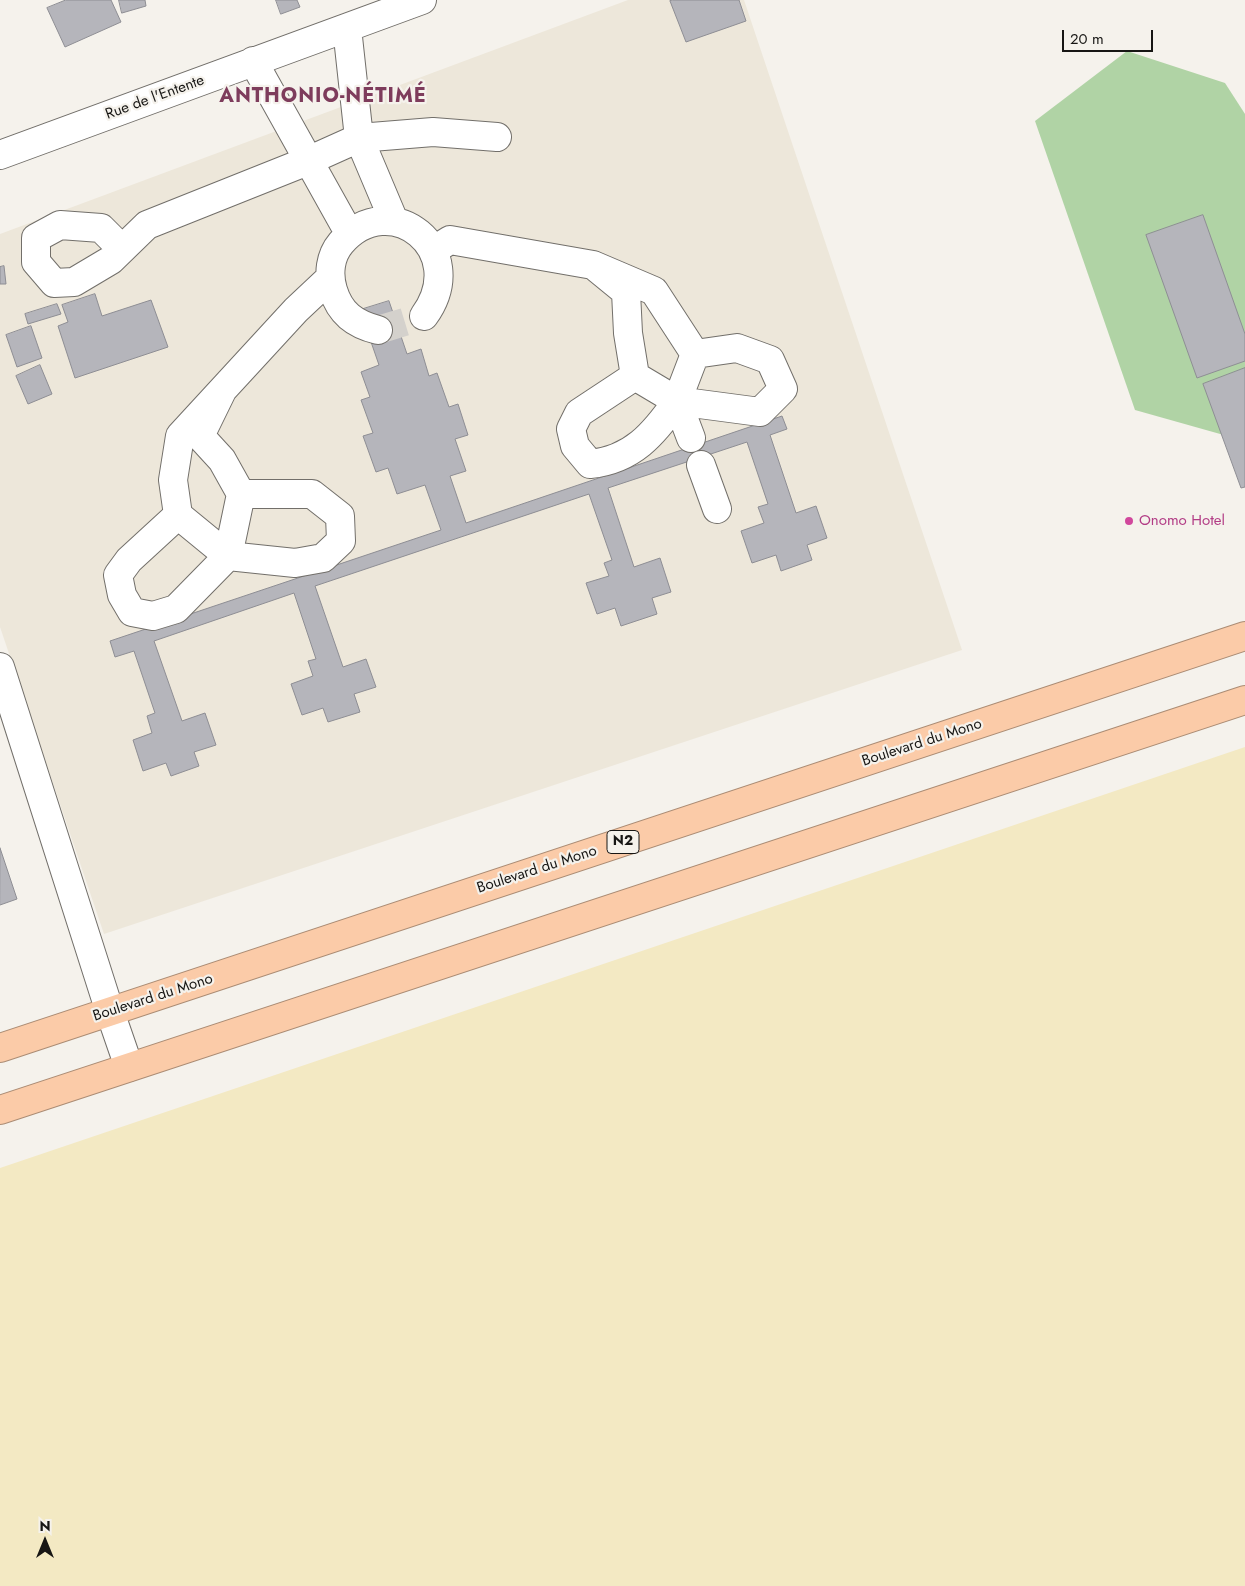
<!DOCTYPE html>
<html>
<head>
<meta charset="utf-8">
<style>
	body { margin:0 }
	#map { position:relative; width:1245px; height:1586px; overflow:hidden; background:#f5f2ec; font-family:Jost,sans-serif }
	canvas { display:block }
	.north { position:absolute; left:20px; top:1516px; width:50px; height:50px; -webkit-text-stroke:4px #f5f2ec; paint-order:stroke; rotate:0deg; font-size:14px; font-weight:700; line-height:20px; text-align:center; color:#171614 }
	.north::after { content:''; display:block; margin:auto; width:18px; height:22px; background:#171614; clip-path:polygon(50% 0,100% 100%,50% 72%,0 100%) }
	.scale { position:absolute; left:1062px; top:30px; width:91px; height:22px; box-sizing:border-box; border:2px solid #171614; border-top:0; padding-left:6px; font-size:15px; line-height:18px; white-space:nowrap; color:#171614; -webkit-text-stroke:4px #f5f2ec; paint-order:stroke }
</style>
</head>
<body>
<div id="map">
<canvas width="1245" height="1586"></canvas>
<div class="north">N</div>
<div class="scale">20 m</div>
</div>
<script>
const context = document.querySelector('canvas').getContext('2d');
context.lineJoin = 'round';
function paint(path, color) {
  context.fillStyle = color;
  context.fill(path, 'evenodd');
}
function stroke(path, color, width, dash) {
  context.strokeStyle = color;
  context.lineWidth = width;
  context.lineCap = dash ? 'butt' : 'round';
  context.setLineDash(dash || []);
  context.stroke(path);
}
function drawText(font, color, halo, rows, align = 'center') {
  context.font = font + ' Jost,sans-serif';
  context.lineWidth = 4.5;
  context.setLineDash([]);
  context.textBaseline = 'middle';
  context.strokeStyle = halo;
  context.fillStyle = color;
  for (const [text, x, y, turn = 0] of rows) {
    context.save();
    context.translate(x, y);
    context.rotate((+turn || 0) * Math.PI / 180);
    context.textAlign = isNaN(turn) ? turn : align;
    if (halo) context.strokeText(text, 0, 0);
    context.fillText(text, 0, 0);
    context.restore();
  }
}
const built = new Path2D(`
	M 628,0 L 744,0 L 962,650 L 104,934 L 0,627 L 0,234 Z`);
const green = new Path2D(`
	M 1127,51 L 1225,83 L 1245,114 L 1245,441 L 1135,410 L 1035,121 Z`);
const sand = new Path2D(`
	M 1245,747 L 1245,1586 L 0,1586 L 0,1168 Z`);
const building = new Path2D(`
	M 66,0 L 111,0 L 121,22 L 65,47 L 47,8 Z
	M 119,0 L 145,0 L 146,6 L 122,13 Z
	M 276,0 L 297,0 L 300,7 L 281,14 Z
	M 673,0 L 739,0 L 746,21 L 686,42 L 670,1 Z
	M 1203,215 L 1245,334 L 1245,361 L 1197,378 L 1146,235 Z
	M 4,266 L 6,284 L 0,284 L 0,267 Z
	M 95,294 L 102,316 L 151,300 L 168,347 L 75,378 L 58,326 L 68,322 L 62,305 Z
	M 389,301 L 407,354 L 421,349 L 429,376 L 437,373 L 449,407 L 458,404 L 468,435 L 455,439 L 466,471 L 450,476 L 466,523 L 782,416 L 787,429 L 770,435 L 796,513 L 816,506 L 827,538 L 807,545 L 812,560 L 781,571 L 776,555 L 752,563 L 741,531 L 764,523 L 758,507 L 768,504 L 747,442 L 608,488 L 634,567 L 660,558 L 671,592 L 652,598 L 657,614 L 621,626 L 615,608 L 597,614 L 586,583 L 609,576 L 604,563 L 612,560 L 589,494 L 315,586 L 343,667 L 366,659 L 376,687 L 354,694 L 360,712 L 328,722 L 323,708 L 302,715 L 291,684 L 313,676 L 308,661 L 316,659 L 294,593 L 154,641 L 182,721 L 205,713 L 216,745 L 194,752 L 199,766 L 171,776 L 166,763 L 143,771 L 133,740 L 152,733 L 147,716 L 155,713 L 134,651 L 115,657 L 110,641 L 441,530 L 425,485 L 397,494 L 388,468 L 376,472 L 363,436 L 373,433 L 361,400 L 370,397 L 361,372 L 379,365 L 360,310 Z
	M 57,304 L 61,314 L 28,324 L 25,314 Z
	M 31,326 L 42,358 L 17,367 L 6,335 Z
	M 40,365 L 52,394 L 28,404 L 16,376 Z
	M 1245,368 L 1245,487 L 1241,488 L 1203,384 Z
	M 0,848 L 17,899 L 0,905 Z`);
const minorTunnel = new Path2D(`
	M 378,330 L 424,316`);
const minor = new Path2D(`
	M 347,28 L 359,138 L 394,221
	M 253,61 L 349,233
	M 0,155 L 422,0
	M 122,249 L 101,228 L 60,225 L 36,238 L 36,262 L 54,283 L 74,282 L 111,260 L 147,225 L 310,160 L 359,138 L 433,132 L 497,137
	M 434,250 L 450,240 L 593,265
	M 378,330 C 354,324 340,313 333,290 C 328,274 330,256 341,243 C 390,186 472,250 424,316
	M 635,376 L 579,413 L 571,429 L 575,446 L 590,464 C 632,460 654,434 677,401 L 635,376 L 628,333 L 626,292 L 593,265 L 654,291 L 695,354 L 737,348 L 770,360 L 783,389 L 760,412 L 677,401
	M 691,438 L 677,401 L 695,354
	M 701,465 L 717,509
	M 241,494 L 228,556 L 178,515 L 173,480 L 180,436 L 296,310 L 329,279
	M 178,515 L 129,560 L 118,575 L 122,595 L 132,612 L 153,616 L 176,609 L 228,556 L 295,563 L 323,558 L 341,541 L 340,516 L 312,494 L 241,494 L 222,460 L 200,436 L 222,391
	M 0,667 L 110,1012 L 129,1067`);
const highway = new Path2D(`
	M 0,1048 L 1245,636
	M 0,1110 L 1245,700`);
const markers = [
	[1129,521,5,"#d1479c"]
];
const shields = [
	[623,842,32]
];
const shieldNames = [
	["N2",623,842]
];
const streetNames = [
	["Rue de l'Entente",155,98,-20],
	["Boulevard du Mono",922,743,-18],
	["Boulevard du Mono",537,870,-18],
	["Boulevard du Mono",153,998,-18]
];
const hotelNames = [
	["Onomo Hotel",1139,521]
];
const districtNames = [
	["ANTHONIO-NÉTIMÉ",323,97]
];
paint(built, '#ede7da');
paint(green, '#b0d3a5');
paint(sand, '#f3e9c3');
paint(building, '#b5b5bb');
stroke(building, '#8e8e94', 1);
stroke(minorTunnel, '#d4d1cc', 28, [28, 14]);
stroke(minor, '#726f6a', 30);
stroke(highway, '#ab8c74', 30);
stroke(minor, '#fff', 28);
stroke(highway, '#fbcba8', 28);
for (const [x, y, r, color] of markers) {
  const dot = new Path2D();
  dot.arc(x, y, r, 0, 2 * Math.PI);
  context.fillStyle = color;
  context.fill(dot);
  stroke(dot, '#f5f2ec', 2);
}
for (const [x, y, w] of shields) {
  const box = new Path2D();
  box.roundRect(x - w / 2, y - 11.5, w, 23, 4);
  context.fillStyle = '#f5f2ec';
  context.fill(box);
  stroke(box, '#171614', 1);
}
drawText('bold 14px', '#171614', null, shieldNames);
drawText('15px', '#171614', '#f5f2ec', streetNames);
drawText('15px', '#b23c85', '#f5f2ec', hotelNames, 'left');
context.letterSpacing = '1px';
drawText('bold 20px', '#7e3c5c', '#f5f2ec', districtNames);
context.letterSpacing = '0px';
</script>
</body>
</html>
